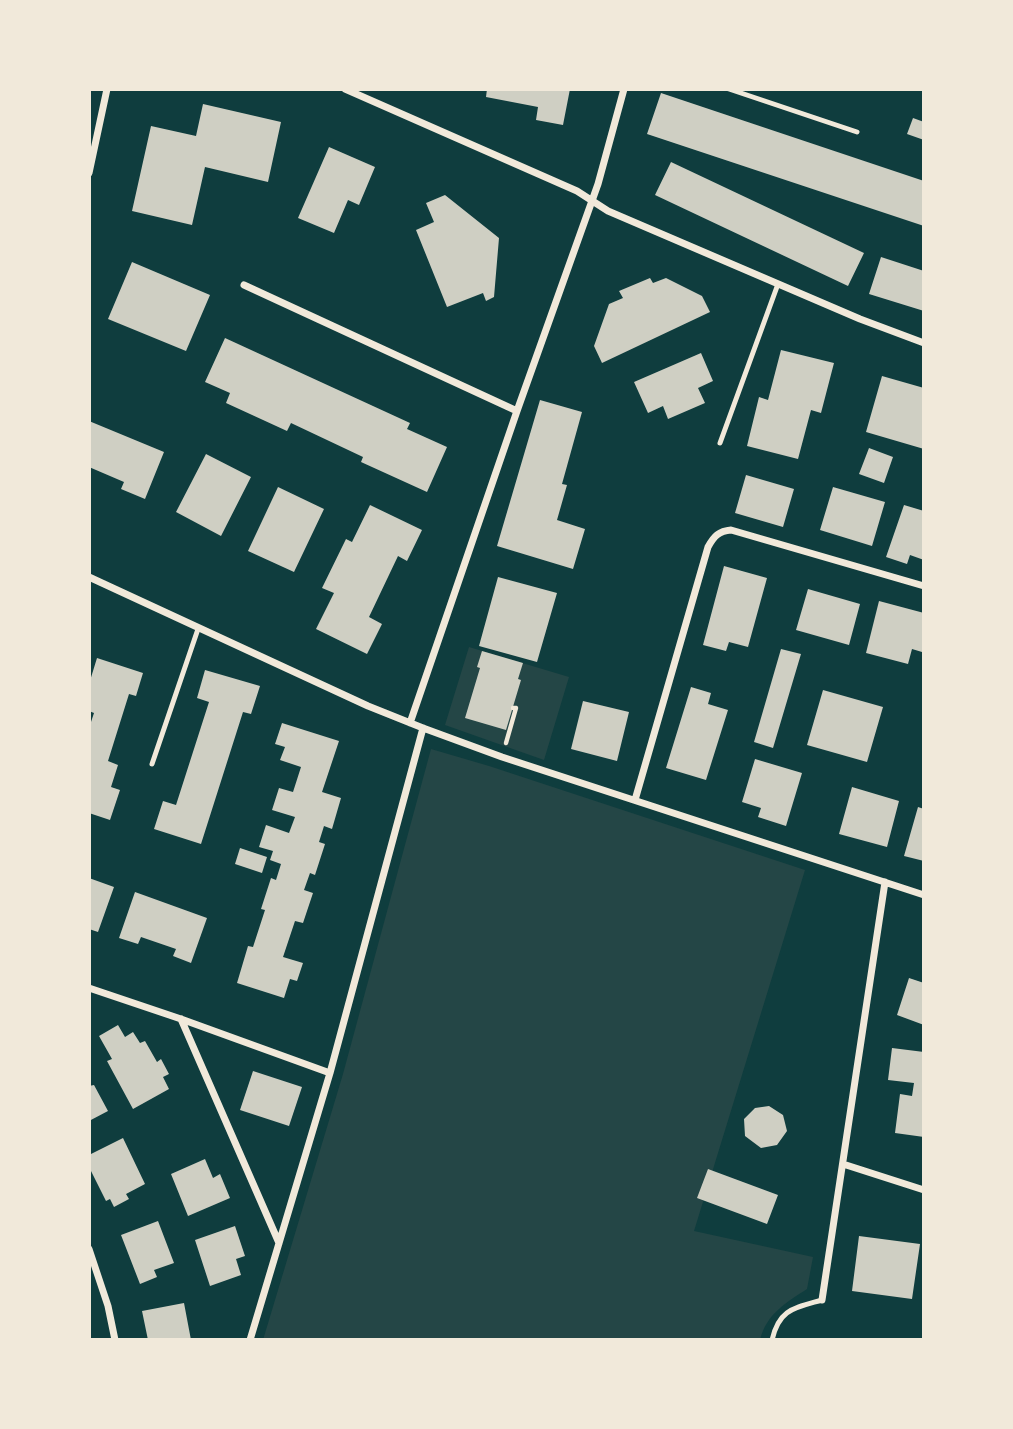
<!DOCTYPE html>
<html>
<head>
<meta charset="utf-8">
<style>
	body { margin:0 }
	#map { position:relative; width:1013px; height:1429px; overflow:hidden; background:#0f3d3e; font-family:Manrope,sans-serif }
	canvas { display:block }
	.frame { position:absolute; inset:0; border:91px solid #f1e9da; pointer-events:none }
</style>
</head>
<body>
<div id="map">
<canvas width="1013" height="1429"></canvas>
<div class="frame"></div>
</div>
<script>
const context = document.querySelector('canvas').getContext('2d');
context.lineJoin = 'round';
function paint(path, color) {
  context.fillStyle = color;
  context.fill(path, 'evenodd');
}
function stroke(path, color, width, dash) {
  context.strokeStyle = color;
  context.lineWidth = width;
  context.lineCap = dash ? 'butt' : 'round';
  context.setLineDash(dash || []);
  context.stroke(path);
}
const green = new Path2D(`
	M 469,647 L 569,677 L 544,760 L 445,725 Z
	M 431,749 L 489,766 L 805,870 L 694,1231 L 813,1257 L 807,1289 C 787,1302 766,1314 760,1340 L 263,1340 L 343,1074 Z`);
const building = new Path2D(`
	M 487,89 L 570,89 L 563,125 L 536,120 L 538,107 L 486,97 Z
	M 661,93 L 924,181 L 924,226 L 647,134 Z
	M 203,104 L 281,122 L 268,182 L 205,167 L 192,225 L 132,211 L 151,126 L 196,136 Z
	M 913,118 L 924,122 L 924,140 L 907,134 Z
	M 329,147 L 375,167 L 359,205 L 348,200 L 334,233 L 298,218 Z
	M 671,162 L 864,253 L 848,286 L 655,195 Z
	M 445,195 L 499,238 L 494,297 L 486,301 L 483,293 L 447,307 L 416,230 L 434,222 L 426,203 Z
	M 881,257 L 924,271 L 924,311 L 869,294 Z
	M 132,262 L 210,295 L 186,351 L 108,319 Z
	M 650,278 L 653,283 L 666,278 L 702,296 L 710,312 L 602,363 L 594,346 L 609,304 L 623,298 L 619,291 Z
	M 225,338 L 410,423 L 407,429 L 447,447 L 427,492 L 361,462 L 363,457 L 291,423 L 287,431 L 226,403 L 230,393 L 205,382 Z
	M 781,350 L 834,363 L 821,413 L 811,410 L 798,459 L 747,446 L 759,397 L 768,400 Z
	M 701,353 L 713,381 L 698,388 L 705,403 L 668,419 L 663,406 L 648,413 L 634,382 Z
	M 882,376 L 924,388 L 924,449 L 866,432 Z
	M 540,400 L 582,412 L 562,484 L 567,485 L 557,520 L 585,529 L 573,569 L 497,546 Z
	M 89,421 L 164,452 L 145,499 L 121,489 L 124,482 L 89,467 Z
	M 869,448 L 893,457 L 884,483 L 859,474 Z
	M 206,454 L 251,477 L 221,536 L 176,512 Z
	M 746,475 L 794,489 L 783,527 L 735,513 Z
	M 278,487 L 324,509 L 294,572 L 248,551 Z
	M 833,487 L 885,502 L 872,546 L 820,530 Z
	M 370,505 L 422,530 L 407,561 L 398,556 L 369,617 L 382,624 L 367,654 L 316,629 L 334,593 L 322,588 L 346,539 L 352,542 Z
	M 904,505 L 924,511 L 924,560 L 910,555 L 907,564 L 886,557 Z
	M 724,566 L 767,578 L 748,647 L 729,642 L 726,651 L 703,645 Z
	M 498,577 L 557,593 L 537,662 L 479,646 Z
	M 808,589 L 860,604 L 849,645 L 796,630 Z
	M 879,601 L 924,613 L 922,652 L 912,649 L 908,664 L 866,653 Z
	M 781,649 L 801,654 L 773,748 L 754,742 Z
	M 482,651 L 523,663 L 518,679 L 521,680 L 506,730 L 465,718 L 480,668 L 477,667 Z
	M 97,658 L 143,673 L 136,696 L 129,694 L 108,761 L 118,765 L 111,787 L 120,790 L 110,820 L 89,813 L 89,728 L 94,713 L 89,711 L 89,684 Z
	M 205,670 L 260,686 L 251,714 L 243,712 L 201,844 L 154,829 L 163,801 L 176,805 L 209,702 L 197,698 Z
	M 691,687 L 711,693 L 708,704 L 728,710 L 706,780 L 666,768 Z
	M 823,690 L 883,707 L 867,762 L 807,745 Z
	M 583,701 L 629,712 L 617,761 L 571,749 Z
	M 282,723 L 339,741 L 322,792 L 341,798 L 332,829 L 324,826 L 319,842 L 325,844 L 315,875 L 310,873 L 304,890 L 313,893 L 303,923 L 295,921 L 283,957 L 303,963 L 297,981 L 290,979 L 284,998 L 237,983 L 248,946 L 253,947 L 265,910 L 261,909 L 271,878 L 276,880 L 281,864 L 270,860 L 273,851 L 259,847 L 266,825 L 289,833 L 295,817 L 272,810 L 279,788 L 293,792 L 301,767 L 280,760 L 285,747 L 275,744 Z
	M 755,759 L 802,773 L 786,826 L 758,817 L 761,808 L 742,802 Z
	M 852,787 L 899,801 L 887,847 L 839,834 Z
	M 918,807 L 924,809 L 924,861 L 904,856 Z
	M 240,848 L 267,857 L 262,873 L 235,864 Z
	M 89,878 L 114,887 L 98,932 L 89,929 Z
	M 135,892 L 207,918 L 191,963 L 173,956 L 176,949 L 141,937 L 138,944 L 119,938 Z
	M 909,978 L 924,983 L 924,1025 L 897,1015 Z
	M 118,1025 L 125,1037 L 133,1032 L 140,1043 L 145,1041 L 157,1062 L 161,1059 L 169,1074 L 163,1077 L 169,1089 L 133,1109 L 107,1061 L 112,1059 L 99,1036 Z
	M 892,1048 L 924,1052 L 924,1137 L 895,1133 L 900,1094 L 912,1096 L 914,1083 L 888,1080 Z
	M 253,1071 L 302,1087 L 289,1126 L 240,1110 Z
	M 94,1085 L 108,1111 L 89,1121 L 89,1086 Z
	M 769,1106 L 783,1115 L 787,1131 L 777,1145 L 761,1148 L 745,1136 L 744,1119 L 755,1108 Z
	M 123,1138 L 145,1184 L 126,1194 L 129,1199 L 114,1207 L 110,1199 L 106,1201 L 89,1167 L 89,1155 Z
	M 205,1159 L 213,1178 L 220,1174 L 230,1198 L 188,1216 L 171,1174 Z
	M 708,1169 L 778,1195 L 767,1224 L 697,1198 Z
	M 158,1221 L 174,1263 L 154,1270 L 157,1277 L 140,1284 L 121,1235 Z
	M 235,1226 L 245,1256 L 236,1259 L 241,1275 L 210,1286 L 195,1240 Z
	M 859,1236 L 920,1244 L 912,1299 L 852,1291 Z
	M 184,1303 L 191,1340 L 148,1340 L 142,1311 Z`);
const path = new Path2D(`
	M 506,743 L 516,708 L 513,708`);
const service = new Path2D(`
	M 729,89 L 857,132
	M 720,443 L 778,284
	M 152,764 L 198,629
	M 772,1340 C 779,1309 794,1308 822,1300`);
const minor = new Path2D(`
	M 345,89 L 577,191 L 608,211 L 860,319 L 924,343
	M 89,173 L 107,89
	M 244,285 L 517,411
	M 89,577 L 368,706 L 423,728 L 502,757 L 924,895
	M 410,723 L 517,411 L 598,184 L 624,89
	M 635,800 L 708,547 C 714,536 719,531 731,530 L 924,586
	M 89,988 L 181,1019 L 330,1073
	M 181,1019 L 279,1243
	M 843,1164 L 924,1190
	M 89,1249 L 108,1306 L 115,1340
	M 822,1300 L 885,882
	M 250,1340 L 330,1073 L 423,728`);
paint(green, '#244646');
paint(building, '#cfcfc3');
stroke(path, '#f1e9da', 4.5);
stroke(service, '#f1e9da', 5);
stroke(minor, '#f1e9da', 7);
</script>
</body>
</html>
